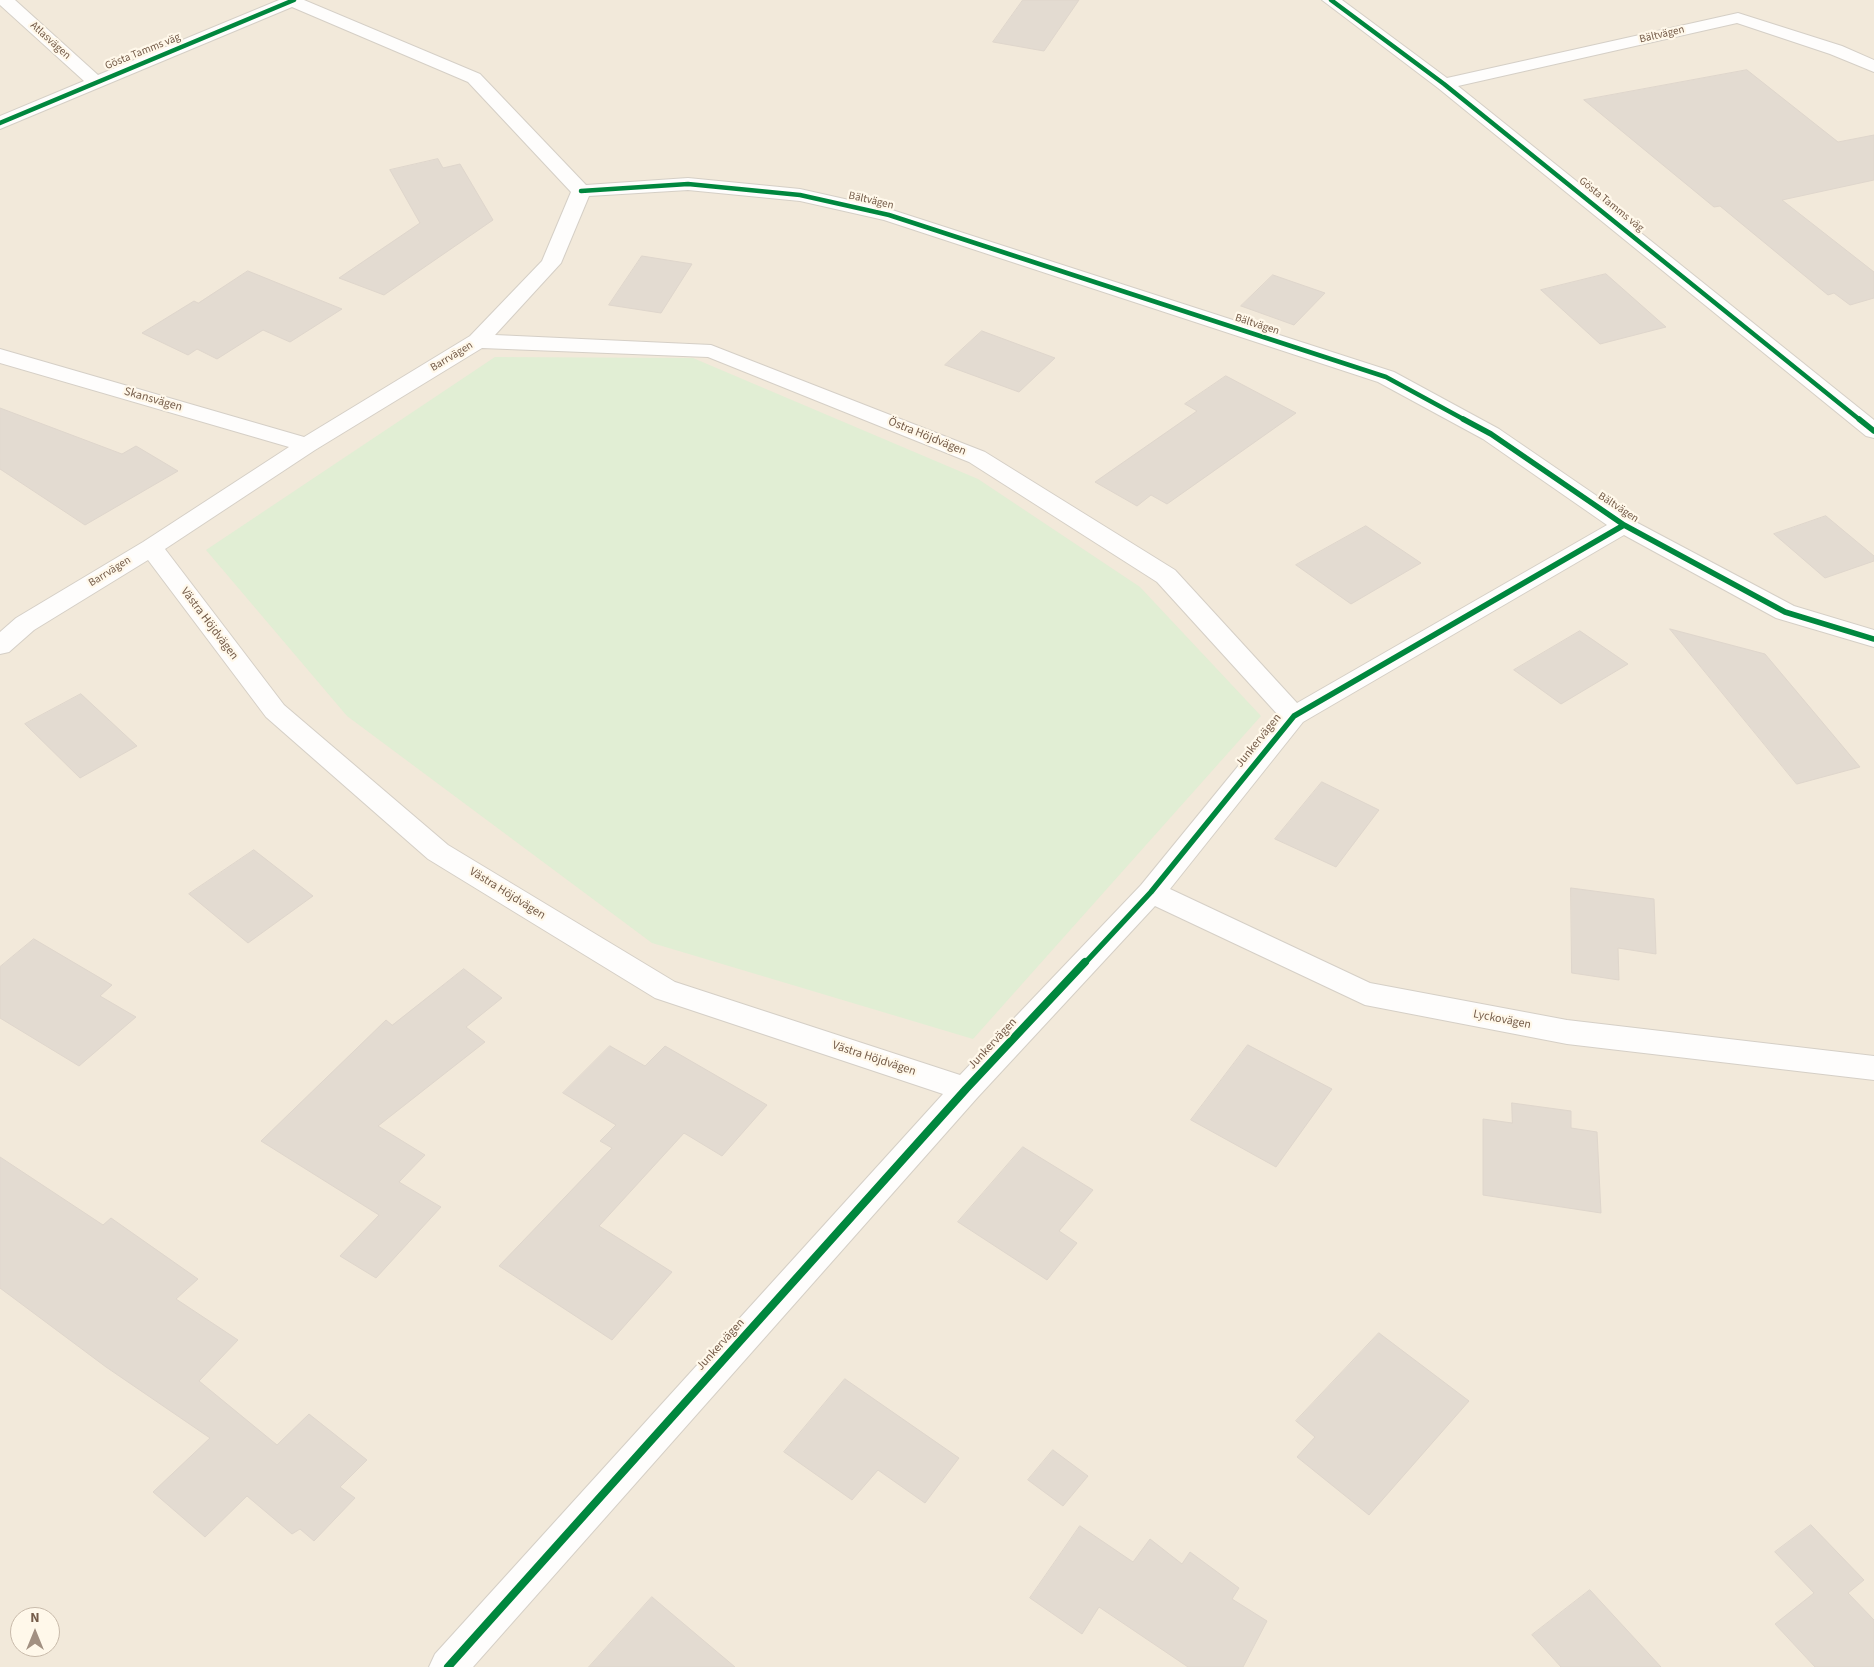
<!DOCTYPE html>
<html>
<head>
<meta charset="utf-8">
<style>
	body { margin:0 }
	#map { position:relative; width:1874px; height:1667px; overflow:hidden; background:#f6f2ea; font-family:"Source Sans 3",sans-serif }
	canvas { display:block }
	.north { position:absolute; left:10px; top:1607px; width:50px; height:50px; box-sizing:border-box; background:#fff8ea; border:1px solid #c8baaa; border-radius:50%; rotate:0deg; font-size:14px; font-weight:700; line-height:20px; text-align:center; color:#755c49 }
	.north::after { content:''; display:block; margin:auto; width:18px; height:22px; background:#a29081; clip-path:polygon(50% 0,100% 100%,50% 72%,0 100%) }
</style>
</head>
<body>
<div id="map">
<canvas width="1874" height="1667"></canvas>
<div class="north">N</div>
</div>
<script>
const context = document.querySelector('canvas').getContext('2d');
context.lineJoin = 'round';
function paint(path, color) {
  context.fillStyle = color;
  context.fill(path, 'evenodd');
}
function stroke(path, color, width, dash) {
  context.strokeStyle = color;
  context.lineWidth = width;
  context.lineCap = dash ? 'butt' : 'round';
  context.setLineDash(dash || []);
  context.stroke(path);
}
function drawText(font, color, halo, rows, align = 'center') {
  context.font = font + ' "Source Sans 3",sans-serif';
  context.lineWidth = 4.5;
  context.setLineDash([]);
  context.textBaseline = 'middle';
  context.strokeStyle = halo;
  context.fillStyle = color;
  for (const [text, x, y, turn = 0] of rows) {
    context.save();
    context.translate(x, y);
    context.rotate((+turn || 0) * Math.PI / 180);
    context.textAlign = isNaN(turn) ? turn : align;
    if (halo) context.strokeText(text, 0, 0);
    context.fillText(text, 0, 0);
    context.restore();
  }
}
const residential = new Path2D(`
	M 0,0 L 1874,0 L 1874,1667 L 0,1667 ZM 20,1617 L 50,1617 L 50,1647 L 20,1647 Z`);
const green = new Path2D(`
	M 495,357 L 693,358 L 978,479 L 1140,587 L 1261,716 L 973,1039 L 652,943 L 347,716 L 206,550 Z`);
const building = new Path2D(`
	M 1023,0 L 1079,0 L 1044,51 L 993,42 Z
	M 1747,70 L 1838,142 L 1874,135 L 1874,180 L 1782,200 L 1874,272 L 1874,298 L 1850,305 L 1834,293 L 1828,295 L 1720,206 L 1714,207 L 1584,100 Z
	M 438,159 L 443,168 L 460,164 L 493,220 L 384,295 L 339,278 L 420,223 L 390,170 Z
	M 642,256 L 692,264 L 661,313 L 609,305 Z
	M 248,271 L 342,309 L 290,342 L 263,330 L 217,359 L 197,349 L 188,355 L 142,333 L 194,301 L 198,303 Z
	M 1606,274 L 1666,327 L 1600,344 L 1541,290 Z
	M 1273,275 L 1325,293 L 1294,325 L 1241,306 Z
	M 982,331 L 1055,358 L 1019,392 L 945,365 Z
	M 1226,376 L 1296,413 L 1167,504 L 1151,495 L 1137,506 L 1095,482 L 1197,411 L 1185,404 Z
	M 0,408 L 122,454 L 136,446 L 178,471 L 85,525 L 0,469 Z
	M 1826,516 L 1874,556 L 1874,561 L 1825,578 L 1774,534 Z
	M 1366,526 L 1421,563 L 1351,604 L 1296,565 Z
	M 1670,629 L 1765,654 L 1860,767 L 1797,784 Z
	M 1580,631 L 1628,664 L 1561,704 L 1514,670 Z
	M 81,694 L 137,746 L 80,778 L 25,724 Z
	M 1322,782 L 1379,810 L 1336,867 L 1275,839 Z
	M 254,850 L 313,896 L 248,943 L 189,894 Z
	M 1571,888 L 1654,899 L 1656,954 L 1618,948 L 1619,980 L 1572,973 Z
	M 34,939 L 112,985 L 100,996 L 136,1017 L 79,1066 L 0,1018 L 0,967 Z
	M 464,969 L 502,998 L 466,1027 L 485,1042 L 378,1126 L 425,1155 L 399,1182 L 441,1207 L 376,1278 L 340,1256 L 379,1215 L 261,1141 L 386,1020 L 392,1025 Z
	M 1248,1045 L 1332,1089 L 1276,1167 L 1191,1120 Z
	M 610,1046 L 645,1066 L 665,1046 L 767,1105 L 722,1156 L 684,1133 L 599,1226 L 672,1272 L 612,1340 L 499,1266 L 612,1148 L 600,1141 L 616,1125 L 563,1093 Z
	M 1512,1103 L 1571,1111 L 1571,1128 L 1597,1132 L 1601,1213 L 1483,1195 L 1483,1119 L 1512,1123 Z
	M 1023,1147 L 1093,1190 L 1059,1231 L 1077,1243 L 1047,1280 L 958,1222 Z
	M 0,1157 L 103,1225 L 111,1218 L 198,1279 L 176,1299 L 238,1340 L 199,1381 L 277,1445 L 309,1414 L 367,1460 L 340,1487 L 355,1498 L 314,1541 L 300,1529 L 292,1534 L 247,1496 L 205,1537 L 153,1492 L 210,1438 L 106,1367 L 0,1288 Z
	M 1379,1333 L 1469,1401 L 1369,1515 L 1297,1457 L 1315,1437 L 1296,1421 Z
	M 845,1379 L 959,1458 L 925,1503 L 878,1470 L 852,1500 L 784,1452 Z
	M 1053,1450 L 1088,1476 L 1063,1506 L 1028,1480 Z
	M 1811,1525 L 1864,1580 L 1848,1593 L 1874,1620 L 1874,1667 L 1815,1667 L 1775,1624 L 1814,1593 L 1775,1552 Z
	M 1080,1526 L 1133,1562 L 1150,1539 L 1182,1564 L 1190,1552 L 1239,1588 L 1232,1599 L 1267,1621 L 1243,1667 L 1188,1667 L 1099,1607 L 1082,1634 L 1030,1598 Z
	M 1590,1590 L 1661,1667 L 1561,1667 L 1532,1635 Z
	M 652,1597 L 735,1667 L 589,1667 Z`);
const minor = new Path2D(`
	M 0,0 L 15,0 L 98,75 L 279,0 L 304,0 L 480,74 L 586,185 L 688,178 L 800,189 L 889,209 L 1394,372 L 1499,429 L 1632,520 L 1794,606 L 1874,630 L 1874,647 L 1776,618 L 1624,535 L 1303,722 L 1170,889 L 1370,983 L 1567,1020 L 1874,1056 L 1874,1080 L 1567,1044 L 1365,1005 L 1155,906 L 977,1098 L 473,1667 L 429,1667 L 435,1654 L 943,1094 L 655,998 L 428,859 L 266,717 L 148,560 L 34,630 L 9,652 L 0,654 L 0,632 L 16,618 L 143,542 L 289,447 L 0,363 L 0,349 L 304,437 L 470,336 L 542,261 L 571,192 L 468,82 L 292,7 L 0,129 L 0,116 L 84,81 L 0,5 ZM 688,190 L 800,201 L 884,220 L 1378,382 L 1483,439 L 1607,525 L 1297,703 L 1175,570 L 985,452 L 711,345 L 495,335 L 561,263 L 589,196 ZM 482,348 L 708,357 L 969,462 L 1157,582 L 1279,716 L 1141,885 L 960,1075 L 675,982 L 448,845 L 284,705 L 165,549 L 315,450 Z
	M 1322,0 L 1342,0 L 1447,78 L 1738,13 L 1842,46 L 1874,60 L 1874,72 L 1830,54 L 1737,23 L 1458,86 L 1874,420 L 1874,438 L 1866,436 L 1438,88 Z`);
const cyclewayFar2 = new Path2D(`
	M 1331,0 L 1444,84 L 1860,420
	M 0,123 L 294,0
	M 581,191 L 688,184 L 800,195 L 889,215 L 1386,377 L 1465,420`);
const cyclewayFar1 = new Path2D(`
	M 1463,419 L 1491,434 L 1624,525 L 1785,612 L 1874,639
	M 1859,419 L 1874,431
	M 1084,964 L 1151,892 L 1294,716 L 1624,525`);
const cycleway = new Path2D(`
	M 448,1667 L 966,1089 L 1085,962`);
const farStreetnames = [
	["Bältvägen",1662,35,-13],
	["Atlasvägen",50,41,42],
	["Gösta Tamms väg",143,52,-22],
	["Bältvägen",871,201,13],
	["Gösta Tamms väg",1611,205,39],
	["Bältvägen",1257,325,18],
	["Barrvägen",452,357,-31],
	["Bältvägen",1618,508,33],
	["Barrvägen",110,572,-32]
];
const streetNames = [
	["Skansvägen",153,400,16],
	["Östra Höjdvägen",927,437,22],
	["Västra Höjdvägen",209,624,53],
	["Junkervägen",1259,741,-51],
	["Västra Höjdvägen",507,894,32],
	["Lyckovägen",1502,1020,11],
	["Junkervägen",993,1044,-47],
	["Västra Höjdvägen",874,1059,18],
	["Junkervägen",721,1345,-48]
];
paint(residential, '#f2e9da');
paint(green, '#e1eed4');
paint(building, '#e3dbd1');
stroke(building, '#dfd6cc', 1);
stroke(minor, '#d5cfc6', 2);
paint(minor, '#fefdfc');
stroke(cyclewayFar2, '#00873e', 4.5);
stroke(cyclewayFar1, '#00873e', 5.5);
stroke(cycleway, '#00873e', 8);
drawText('11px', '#755c49', '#fff8ea', farStreetnames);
drawText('12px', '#755c49', '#fff8ea', streetNames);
</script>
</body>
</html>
